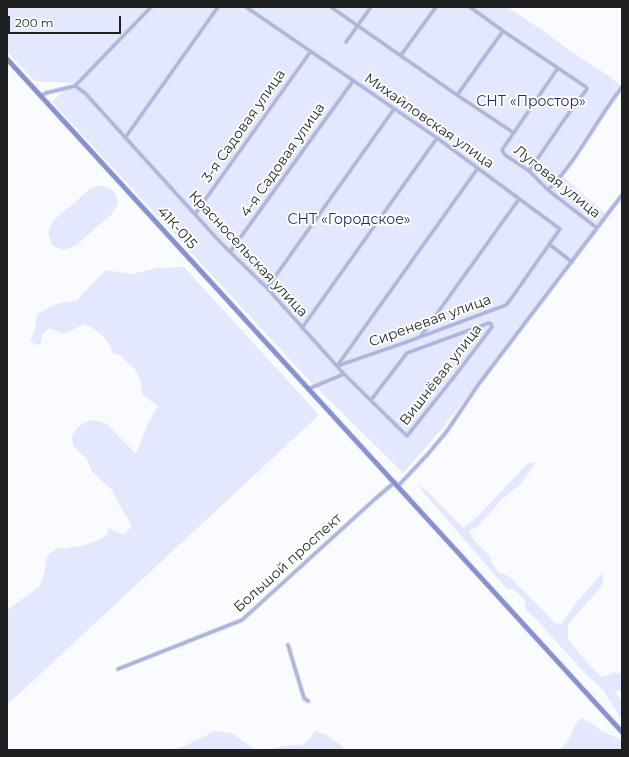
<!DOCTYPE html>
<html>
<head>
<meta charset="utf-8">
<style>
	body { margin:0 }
	#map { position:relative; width:629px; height:757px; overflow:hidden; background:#fafbfe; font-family:Montserrat,sans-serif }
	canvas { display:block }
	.frame { position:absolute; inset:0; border:8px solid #1f2021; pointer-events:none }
	.scale { position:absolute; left:8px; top:16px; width:113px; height:18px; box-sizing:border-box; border:2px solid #1f2021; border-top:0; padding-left:5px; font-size:12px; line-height:14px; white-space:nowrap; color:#1f2021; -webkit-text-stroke:3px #fff; paint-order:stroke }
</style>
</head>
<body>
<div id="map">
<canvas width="629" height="757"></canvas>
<div class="frame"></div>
<div class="scale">200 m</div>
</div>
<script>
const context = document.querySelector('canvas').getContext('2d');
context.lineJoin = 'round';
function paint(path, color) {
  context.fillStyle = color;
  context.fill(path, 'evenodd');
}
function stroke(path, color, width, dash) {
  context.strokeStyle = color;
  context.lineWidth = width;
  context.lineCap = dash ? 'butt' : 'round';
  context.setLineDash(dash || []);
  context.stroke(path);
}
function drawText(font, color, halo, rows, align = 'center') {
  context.font = font + ' Montserrat,sans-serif';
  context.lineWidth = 4;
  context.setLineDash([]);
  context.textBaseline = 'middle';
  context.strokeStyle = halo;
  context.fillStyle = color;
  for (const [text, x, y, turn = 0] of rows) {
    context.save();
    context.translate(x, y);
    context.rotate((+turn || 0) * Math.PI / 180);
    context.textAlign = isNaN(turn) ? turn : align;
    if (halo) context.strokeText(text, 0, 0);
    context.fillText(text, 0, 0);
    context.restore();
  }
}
const green = new Path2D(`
	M 7,7 L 507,7 L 542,30 L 573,53 L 606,74 L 620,85 L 560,174 L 606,214 L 512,339 L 441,430 L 403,473 L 306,377 L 52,102 L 73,83 L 35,81 L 7,52 Z
	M 102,185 L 114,191 L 118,203 L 112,214 L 75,246 L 63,250 L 52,245 L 48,232 L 53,221 L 90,189 Z
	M 184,267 L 319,415 L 7,705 L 7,610 L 39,587 L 44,573 L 47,556 L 57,548 L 69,548 L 85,545 L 96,541 L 106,536 L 109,528 L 124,535 L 132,526 L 120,506 L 112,490 L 93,473 L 86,458 L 73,446 L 72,437 L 77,428 L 84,422 L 95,420 L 107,424 L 136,454 L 148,423 L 158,406 L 142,394 L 141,382 L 135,369 L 129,364 L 120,355 L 113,353 C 109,338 98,331 85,324 L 63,334 L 50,328 L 42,335 L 40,345 L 30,342 L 35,329 L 37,314 L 56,304 L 77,300 L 106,270 L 132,274 L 157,268 Z
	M 535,462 L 531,469 L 521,484 L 503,498 L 478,526 L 469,531 L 474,540 L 490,556 L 491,562 L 499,573 L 506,575 L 511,578 L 555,623 L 562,624 L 575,604 L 603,572 L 603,584 L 568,625 L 568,639 L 580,654 L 590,666 L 602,677 L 614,672 L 620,674 L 622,670 L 622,691 L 614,691 L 622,700 L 622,720 L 603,690 L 581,669 L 536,619 L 526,609 L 524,599 L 513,589 L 508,590 L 423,492 L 418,484 L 427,491 L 463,528 L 478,516 L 528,463 Z
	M 581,718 L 590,722 L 603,732 L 614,736 L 621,741 L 622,750 L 560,750 L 570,737 L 574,726 Z
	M 215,731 L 231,733 L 256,750 L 171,750 L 187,745 Z
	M 315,731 L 325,734 L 342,746 L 344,750 L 265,750 C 271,749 277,747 284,746 C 301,743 304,750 315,731 Z`);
const street = new Path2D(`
	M 246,7 L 437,138 L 560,229 L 513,296 L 506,305 L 401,344 L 337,366
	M 331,7 L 457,95 L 514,133
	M 470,7 L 503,31 L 586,87 L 587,89 L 584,93 L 564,120 L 529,171
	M 346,42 L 371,7
	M 401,55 L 436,7
	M 558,68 L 502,150 L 505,155 L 529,171 L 548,190 L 597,228
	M 75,86 L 85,93 L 220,242 L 267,288 L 344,374 L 407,436 L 454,377 L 492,327 L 491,324 L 489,323 L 407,353 L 371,400
	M 457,95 L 460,91 L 503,31
	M 41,96 L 46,93 L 75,86 L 151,7
	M 125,138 L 218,7
	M 548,190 C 578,160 596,120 622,87
	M 195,214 L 311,51
	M 549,244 L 572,262
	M 230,252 L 353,81
	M 267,288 L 394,109
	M 302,328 L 437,138
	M 421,336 L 519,199
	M 337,366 L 478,168
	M 308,389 L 344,374
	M 398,486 L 428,454 L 447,431 L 478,385 L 622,195
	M 288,645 L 304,698 L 308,701
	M 118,669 L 242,620 L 375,499 L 395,482`);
const secondary = new Path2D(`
	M 7,59 L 622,732`);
const parkNames = [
	["СНТ «Простор»",531,102],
	["СНТ «Городское»",349,220]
];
const streetNames = [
	["Михайловская улица",429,121,35],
	["3-я Садовая улица",244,126,-55],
	["4-я Садовая улица",283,160,-55],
	["Луговая улица",557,182,39],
	["41К-015",177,228,48],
	["Красносельская улица",248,254,47],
	["Сиреневая улица",430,321,-20],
	["Вишнёвая улица",441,375,-52],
	["Большой проспект",288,563,-42]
];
paint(green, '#e3e8fe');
stroke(street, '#d7d8db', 5);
stroke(secondary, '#d7d8db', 6);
stroke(street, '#abb5e1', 3);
stroke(secondary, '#8592d2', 4.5);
drawText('14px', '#252b6c', '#fff', parkNames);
drawText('14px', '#1f2021', '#fff', streetNames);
</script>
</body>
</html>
